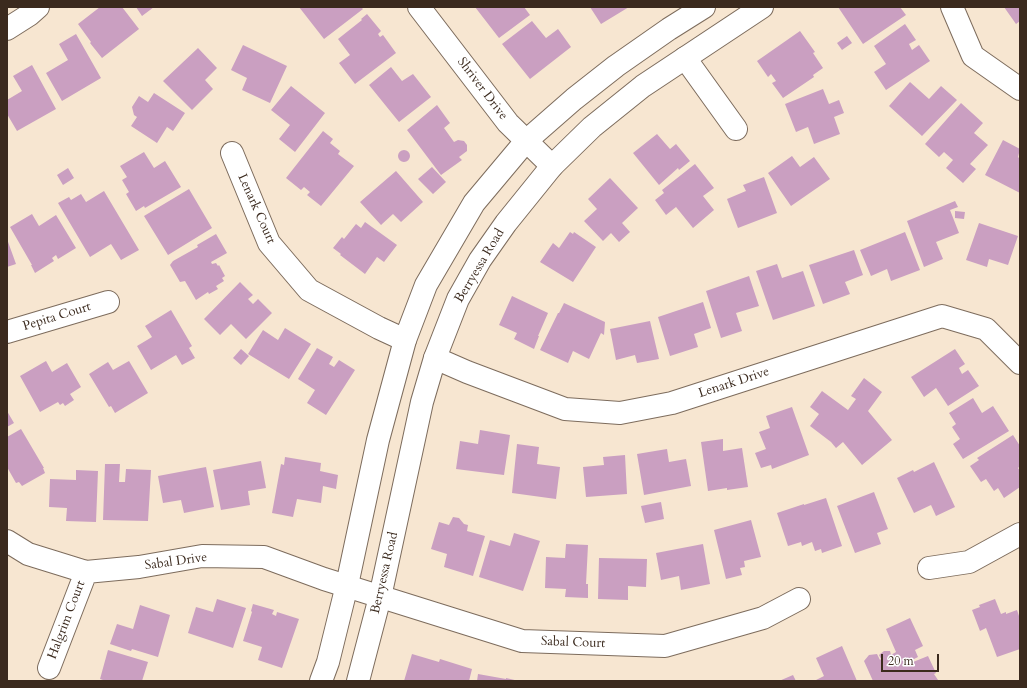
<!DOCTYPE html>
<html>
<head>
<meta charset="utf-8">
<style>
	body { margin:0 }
	#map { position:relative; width:1027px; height:688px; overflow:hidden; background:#f7e6d1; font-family:Cardo,serif }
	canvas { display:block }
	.frame { position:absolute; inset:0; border:8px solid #3b2a1e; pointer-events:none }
	.scale { position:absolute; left:881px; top:654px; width:58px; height:18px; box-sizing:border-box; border:2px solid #3b2a1e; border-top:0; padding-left:5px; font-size:12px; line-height:14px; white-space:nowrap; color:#3b2a1e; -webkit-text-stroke:3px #fff; paint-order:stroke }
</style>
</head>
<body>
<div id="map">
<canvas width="1027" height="688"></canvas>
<div class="frame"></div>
<div class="scale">20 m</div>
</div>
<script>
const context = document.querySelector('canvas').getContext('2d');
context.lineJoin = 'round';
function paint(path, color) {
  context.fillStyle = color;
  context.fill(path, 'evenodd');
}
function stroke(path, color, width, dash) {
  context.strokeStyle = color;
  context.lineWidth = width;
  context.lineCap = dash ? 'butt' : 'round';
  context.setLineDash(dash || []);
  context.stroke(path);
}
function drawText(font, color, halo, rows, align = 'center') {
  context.font = font + ' Cardo,serif';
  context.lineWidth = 3;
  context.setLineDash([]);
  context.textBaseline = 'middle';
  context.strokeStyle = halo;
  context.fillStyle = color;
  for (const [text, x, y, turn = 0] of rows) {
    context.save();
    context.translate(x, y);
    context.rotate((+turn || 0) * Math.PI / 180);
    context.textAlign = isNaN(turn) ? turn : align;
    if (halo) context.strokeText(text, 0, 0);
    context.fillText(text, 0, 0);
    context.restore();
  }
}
const building = new Path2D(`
	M 100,7 L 122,7 L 139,29 L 102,58 L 90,43 L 91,42 L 78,24 Z
	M 136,7 L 154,7 L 142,16 Z
	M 299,7 L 361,7 L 363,9 L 324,39 Z
	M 475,7 L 524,7 L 530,15 L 499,38 Z
	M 590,7 L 629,7 L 601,24 Z
	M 838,7 L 900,7 L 906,15 L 863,44 Z
	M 1004,7 L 1020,7 L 1020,21 L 1016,24 Z
	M 367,14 L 381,31 L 378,34 L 380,37 L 383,35 L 396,53 L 355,84 L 339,63 L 350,55 L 338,39 L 362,20 L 361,19 Z
	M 532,21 L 546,38 L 558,29 L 571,47 L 530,79 L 502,44 Z
	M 905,24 L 916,40 L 909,44 L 912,50 L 919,45 L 930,61 L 886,90 L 874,72 L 886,64 L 874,46 Z
	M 800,31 L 815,52 L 813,53 L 823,68 L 813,75 L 814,77 L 783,98 L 772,83 L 776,81 L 771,74 L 768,77 L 757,61 Z
	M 76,34 L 101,78 L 62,101 L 46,73 L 68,60 L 59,44 Z
	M 847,36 L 852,43 L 842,50 L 837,43 Z
	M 243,45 L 287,66 L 270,103 L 242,90 L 247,78 L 231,70 Z
	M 198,48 L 217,68 L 205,80 L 213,89 L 192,110 L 163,81 Z
	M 32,65 L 56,109 L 17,131 L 7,114 L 7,100 L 22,91 L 13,76 Z
	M 391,67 L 402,81 L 413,74 L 431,97 L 399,122 L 369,85 Z
	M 910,82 L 929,99 L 941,86 L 957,100 L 922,136 L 889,106 Z
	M 291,86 L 325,113 L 295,152 L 279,139 L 290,125 L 271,110 Z
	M 823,89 L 829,104 L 839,100 L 844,113 L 834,117 L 840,134 L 814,144 L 808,127 L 796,132 L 785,104 Z
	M 154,93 L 185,113 L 173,131 L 167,127 L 157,143 L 131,126 L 137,117 L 134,115 L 132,107 L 139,96 L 148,102 Z
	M 961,103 L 983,123 L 974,133 L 988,145 L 970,164 L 976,169 L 963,183 L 946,168 L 953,160 L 944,152 L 939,157 L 925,144 Z
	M 437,105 L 450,123 L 444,128 L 454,142 L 458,140 L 464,141 L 467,145 L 467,151 L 459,157 L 462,160 L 441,175 L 407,130 Z
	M 323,131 L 333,139 L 330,143 L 340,151 L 338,154 L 354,166 L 321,206 L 307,195 L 310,192 L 304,187 L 301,190 L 286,178 Z
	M 657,134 L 670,149 L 676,144 L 690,161 L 679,170 L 678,168 L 659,185 L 633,153 Z
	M 1003,140 L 1020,149 L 1018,157 L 1020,159 L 1020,193 L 985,175 Z
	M398 156a6 6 0 1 1 12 0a6 6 0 1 1-12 0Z
	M 144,152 L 154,168 L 165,161 L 181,187 L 145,208 L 144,206 L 136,211 L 126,194 L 129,192 L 122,180 L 127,177 L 120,166 Z
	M 792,156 L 800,167 L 814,157 L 830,179 L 791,206 L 768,173 Z
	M 695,164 L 714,188 L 703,196 L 714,210 L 693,228 L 676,207 L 666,215 L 655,200 L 664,193 L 662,190 Z
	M 432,167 L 446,182 L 433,194 L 418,179 Z
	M 68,168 L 74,178 L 63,185 L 57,175 Z
	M 396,171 L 423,202 L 401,222 L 393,214 L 381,225 L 360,202 Z
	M 764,177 L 777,213 L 738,228 L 727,199 L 746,191 L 743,185 Z
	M 610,178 L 638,208 L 622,223 L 630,232 L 619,242 L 611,233 L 603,241 L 584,221 L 597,209 L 588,199 Z
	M 189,189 L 212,228 L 168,255 L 144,216 Z
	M 104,191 L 139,250 L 121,260 L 111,244 L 90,257 L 58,203 L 69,197 L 71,200 L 81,194 L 86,202 Z
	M 955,201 L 958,207 L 950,210 L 959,233 L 936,242 L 943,259 L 924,267 L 907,221 Z
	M 955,211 L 965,212 L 964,219 L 955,218 Z
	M 32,214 L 39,226 L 56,215 L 76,248 L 58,259 L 56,255 L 52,258 L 54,261 L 35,273 L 31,265 L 32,265 L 10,227 Z
	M 365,222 L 397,245 L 384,262 L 377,257 L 365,274 L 340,255 L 341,254 L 333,248 L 342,237 L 344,239 L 356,224 L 361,228 Z
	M 979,223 L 1018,236 L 1008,265 L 989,259 L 987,267 L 966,260 Z
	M 570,232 L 573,234 L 574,232 L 596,247 L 573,282 L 540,262 L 553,243 L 559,248 Z
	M 905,232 L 920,270 L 891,281 L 887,269 L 871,276 L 860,250 Z
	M 216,234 L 227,253 L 211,262 L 212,264 L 216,263 L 218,266 L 219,265 L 225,276 L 222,278 L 224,281 L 216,286 L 218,289 L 209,294 L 208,292 L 196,300 L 185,281 L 180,282 L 170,265 L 173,261 L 198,247 L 197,245 Z
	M 7,239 L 16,264 L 7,267 Z
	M 854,250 L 863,275 L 845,282 L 850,294 L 823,304 L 809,265 Z
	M 777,264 L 782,278 L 803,271 L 815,306 L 773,320 L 756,271 Z
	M 749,276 L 759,306 L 736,313 L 742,331 L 721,338 L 706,291 Z
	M 240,282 L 253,295 L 248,299 L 253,304 L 258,299 L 272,313 L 246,339 L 231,324 L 220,335 L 204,319 Z
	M 512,296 L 548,313 L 538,336 L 539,336 L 534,349 L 514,339 L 517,333 L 499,325 Z
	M 703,302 L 711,328 L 694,334 L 698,347 L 670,356 L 658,317 Z
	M 564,303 L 605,322 L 604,335 L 601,333 L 589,359 L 573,351 L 568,363 L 540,350 L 558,313 L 559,313 Z
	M 171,310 L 192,346 L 189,348 L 195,358 L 182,365 L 176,355 L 151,370 L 137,346 L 152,337 L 145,326 Z
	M 650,321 L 659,359 L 637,363 L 635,355 L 616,360 L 610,329 Z
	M 285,328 L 311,344 L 289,379 L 248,354 L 263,330 L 278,340 Z
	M 317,348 L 333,357 L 329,364 L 334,367 L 339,360 L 355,370 L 326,415 L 307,403 L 315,390 L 298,379 Z
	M 241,349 L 249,356 L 241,365 L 233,358 Z
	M 955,349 L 965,364 L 959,368 L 962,374 L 968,370 L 979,386 L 948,406 L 936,388 L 924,397 L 911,377 Z
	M 46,361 L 52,372 L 67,363 L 81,387 L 70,394 L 74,400 L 65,406 L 63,403 L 60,405 L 58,402 L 40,412 L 20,376 Z
	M 129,361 L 148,393 L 115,413 L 111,406 L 109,407 L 89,374 L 108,362 L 113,370 Z
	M 864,378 L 882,392 L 868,411 L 892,440 L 862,465 L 843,442 L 836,448 L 831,442 L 810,426 L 819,414 L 810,407 L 822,391 L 848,410 L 856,399 L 851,396 Z
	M 973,398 L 982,413 L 993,406 L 1009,431 L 963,459 L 953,444 L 960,439 L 952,427 L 956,424 L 949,413 Z
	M 792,407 L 809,455 L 772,469 L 771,465 L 761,468 L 755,453 L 766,449 L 759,432 L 770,428 L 766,416 Z
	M 7,411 L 14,423 L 7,427 Z
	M 21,429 L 44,468 L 43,468 L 45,473 L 22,486 L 19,482 L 16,483 L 7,467 L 7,437 Z
	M 480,430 L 510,435 L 504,475 L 456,469 L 460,441 L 478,444 Z
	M 1013,435 L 1020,446 L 1020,466 L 1018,468 L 1020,471 L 1020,487 L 1004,498 L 998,488 L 994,491 L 986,479 L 981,482 L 970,466 L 979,460 L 977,458 Z
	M 723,439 L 723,451 L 742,448 L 748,487 L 727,490 L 727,488 L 708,491 L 701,442 Z
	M 517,444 L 539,447 L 537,464 L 560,467 L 556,499 L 512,493 Z
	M 667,449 L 669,462 L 686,459 L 691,486 L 644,495 L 637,454 Z
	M 625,455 L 627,494 L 586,497 L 583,467 L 604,465 L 603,457 Z
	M 285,457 L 321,463 L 320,471 L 338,475 L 336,489 L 323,486 L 321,503 L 297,499 L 293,517 L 272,513 L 281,464 L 284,465 Z
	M 261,461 L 266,488 L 248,491 L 250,505 L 221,510 L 213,470 Z
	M 934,462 L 955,507 L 936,516 L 931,505 L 914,513 L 897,478 L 913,470 L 914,472 Z
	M 105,464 L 120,464 L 119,482 L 125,482 L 126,469 L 151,470 L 148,521 L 103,520 Z
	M 206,467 L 214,507 L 184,513 L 181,500 L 163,503 L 158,476 Z
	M 76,470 L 98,471 L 96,522 L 66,521 L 67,508 L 49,507 L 50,479 L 76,480 Z
	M 874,492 L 888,529 L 877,533 L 881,544 L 855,553 L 837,506 Z
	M 826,498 L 842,546 L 822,553 L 821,549 L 815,551 L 812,542 L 802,546 L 801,542 L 788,546 L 777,513 L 804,504 L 804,505 Z
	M 661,502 L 664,519 L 645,523 L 641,506 Z
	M 453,517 L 459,518 L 464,524 L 468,525 L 467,531 L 485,536 L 473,576 L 444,567 L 447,554 L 431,549 L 439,522 L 449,525 Z
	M 751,520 L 761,557 L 744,561 L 745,567 L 740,568 L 742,575 L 726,579 L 714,530 Z
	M 514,533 L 540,541 L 523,591 L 479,577 L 490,540 L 510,546 Z
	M 566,544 L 588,545 L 586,584 L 588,584 L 588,598 L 565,597 L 566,589 L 545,588 L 546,557 L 565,558 Z
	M 703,544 L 710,584 L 681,590 L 679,576 L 661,580 L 656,553 Z
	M 599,558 L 647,559 L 646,587 L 628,586 L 628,600 L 598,599 Z
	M 217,599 L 246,608 L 233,648 L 188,633 L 196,607 L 213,612 Z
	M 995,599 L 1001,614 L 1006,612 L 1006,614 L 1017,610 L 1020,619 L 1020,649 L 997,657 L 986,628 L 980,631 L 972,610 L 980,607 L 979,605 Z
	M 253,604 L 274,610 L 272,614 L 276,616 L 277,612 L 299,619 L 282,668 L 258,660 L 262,647 L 243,641 L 252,612 L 251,611 Z
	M 140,605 L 170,615 L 158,657 L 132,649 L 131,651 L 110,644 L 117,624 L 133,629 Z
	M 910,618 L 923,646 L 915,650 L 918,657 L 912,660 L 913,662 L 928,656 L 936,673 L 934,674 L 938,680 L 937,681 L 873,681 L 864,661 L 869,655 L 877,654 L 880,660 L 881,659 L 879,655 L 884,651 L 890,651 L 891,655 L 896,652 L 886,629 Z
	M 842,646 L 857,681 L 814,681 L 824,676 L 816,658 Z
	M 108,650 L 148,662 L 142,681 L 106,681 L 100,679 Z
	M 412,654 L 439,662 L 440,659 L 472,669 L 469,681 L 404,681 Z
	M 478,674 L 506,679 L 506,678 L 519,681 L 477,681 Z
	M 793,675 L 796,681 L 779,681 Z`);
const street = new Path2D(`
	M 419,7 L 508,123 L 552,166
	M 952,7 L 973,56 L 1020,89
	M 7,29 L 29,15 L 38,7
	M 685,58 L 736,129
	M 232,153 L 269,243 L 309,290 L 379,328 L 405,340
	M 7,332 L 108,302
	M 435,358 L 467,372 L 565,409 L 620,413 L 672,403 L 942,316 L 986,329 L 1020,363
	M 7,541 L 28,554 L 86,572 L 139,567 L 202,556 L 264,557 L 324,579 L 522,641 L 665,646 L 763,618 L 799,599
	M 929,568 L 969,562 L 1020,534
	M 49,668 L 86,572`);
const secondary = new Path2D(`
	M 321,681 L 328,662 L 347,585 L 378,440 L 405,340 L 426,285 L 474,203 L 526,141 L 574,99 L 616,66 L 669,29 L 704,7
	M 358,681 L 380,597 L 422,402 L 435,358 L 458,299 L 480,260 L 506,223 L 552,166 L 592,127 L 643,86 L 762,7`);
const streetNames = [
	["Shriver Drive",482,89,53],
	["Lenark Court",256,209,66],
	["Berryessa Road",480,266,-59],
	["Pepita Court",57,317,-17],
	["Lenark Drive",734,383,-18],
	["Sabal Drive",176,562,-8],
	["Berryessa Road",385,573,-77],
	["Halgrim Court",67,620,-69],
	["Sabal Court",573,643,2]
];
paint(building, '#ca9fc1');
stroke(street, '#7d6c5d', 24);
stroke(secondary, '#7d6c5d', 24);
stroke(street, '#fff', 22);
stroke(secondary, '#fff', 22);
drawText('13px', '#3b2a1e', '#fff', streetNames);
</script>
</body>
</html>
